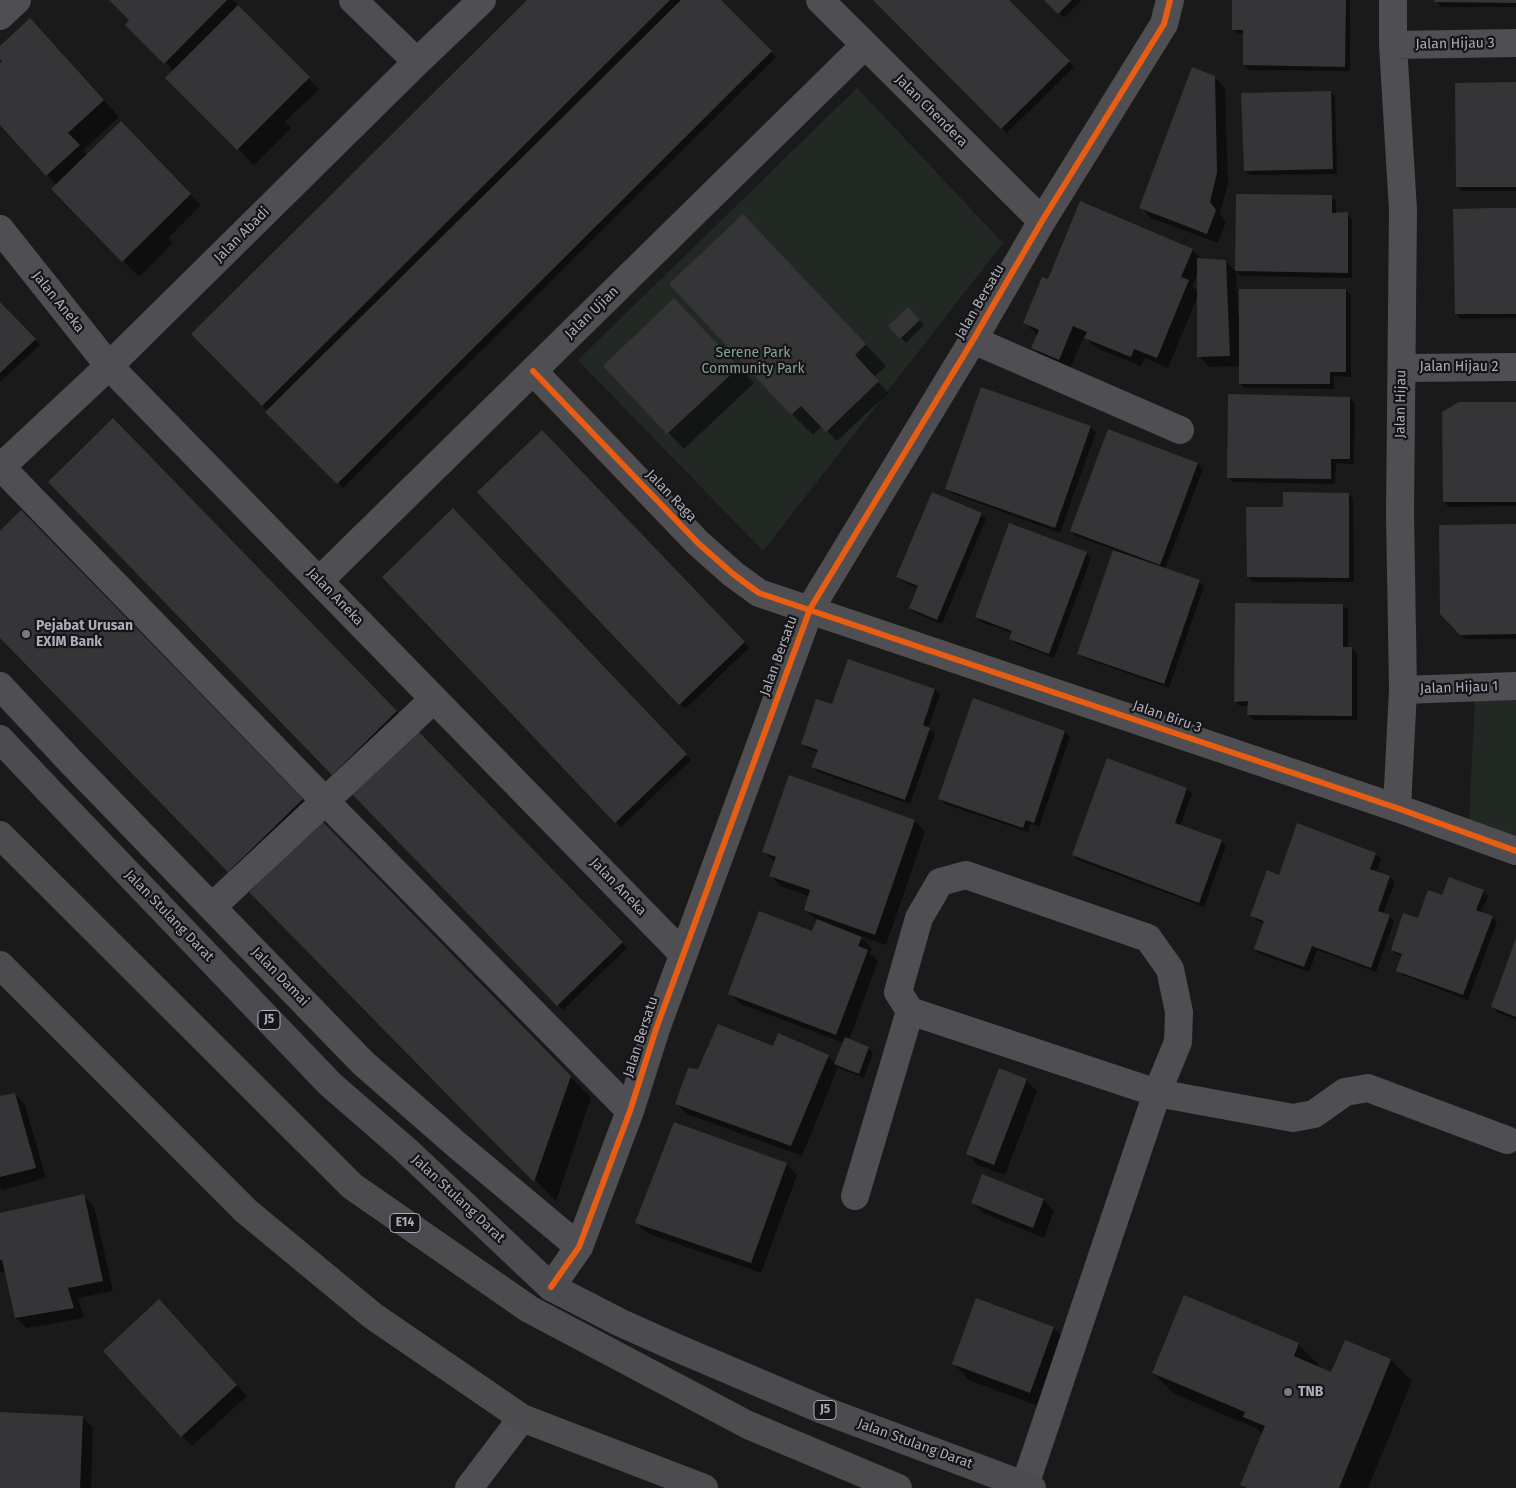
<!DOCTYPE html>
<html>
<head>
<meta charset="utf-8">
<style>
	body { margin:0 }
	canvas { display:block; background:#1a1a1a }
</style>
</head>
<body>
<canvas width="1516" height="1488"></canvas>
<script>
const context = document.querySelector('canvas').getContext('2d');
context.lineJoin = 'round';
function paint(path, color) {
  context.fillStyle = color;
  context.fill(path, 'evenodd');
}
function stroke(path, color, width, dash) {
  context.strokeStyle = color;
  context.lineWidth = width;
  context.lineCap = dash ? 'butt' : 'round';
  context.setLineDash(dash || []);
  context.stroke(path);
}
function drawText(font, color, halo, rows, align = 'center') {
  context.font = font + ' "Fira Sans",sans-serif';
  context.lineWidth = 4.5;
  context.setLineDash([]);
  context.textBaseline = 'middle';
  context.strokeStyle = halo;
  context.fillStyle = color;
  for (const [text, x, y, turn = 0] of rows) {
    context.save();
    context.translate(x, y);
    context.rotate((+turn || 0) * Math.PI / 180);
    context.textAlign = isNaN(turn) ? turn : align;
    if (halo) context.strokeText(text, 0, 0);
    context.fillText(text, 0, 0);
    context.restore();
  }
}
const green = new Path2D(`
	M 857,88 L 1003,243 L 763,551 L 578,360 Z
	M 1475,696 L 1516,696 L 1516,840 L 1469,824 Z`);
const shadow = new Path2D(`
	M 111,0 L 233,0 L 246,13 L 245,14 L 319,89 L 285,122 L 291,128 L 254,165 L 167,78 L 174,71 L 127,25 L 131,20 Z
	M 529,0 L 720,0 L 776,57 L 343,488 L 192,334 Z
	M 875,0 L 1007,0 L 1074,67 L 1007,133 Z
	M 1046,0 L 1082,0 L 1064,18 Z
	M 1233,0 L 1350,0 L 1350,71 L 1249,70 L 1244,65 L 1244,34 L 1238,34 L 1233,29 Z
	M 1436,0 L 1516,0 L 1516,7 L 1441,7 Z
	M 46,36 L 119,117 L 83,150 L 88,155 L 121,123 L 201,205 L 168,238 L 173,243 L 139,277 L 53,189 L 57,185 L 0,124 L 0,65 L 4,61 L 0,57 L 0,47 Z
	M 1214,77 L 1225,88 L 1228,184 L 1220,214 L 1226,222 L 1218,243 L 1151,218 L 1141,207 Z
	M 1516,83 L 1516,191 L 1462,191 L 1457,186 Z
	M 1330,92 L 1335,97 L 1337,174 L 1250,175 L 1245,170 Z
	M 1331,197 L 1336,202 L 1336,214 L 1347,214 L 1352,219 L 1352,278 L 1241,276 L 1236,271 Z
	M 1516,210 L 1516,318 L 1461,319 L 1456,314 Z
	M 764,236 L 886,366 L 874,377 L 888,393 L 837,441 L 822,426 L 813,435 L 792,414 Z
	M 1192,250 L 1202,260 L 1225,261 L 1236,271 L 1238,315 L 1346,290 L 1351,295 L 1351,377 L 1334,376 L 1334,389 L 1245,388 L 1240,383 L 1240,366 L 1209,367 L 1199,356 L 1199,293 L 1168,368 L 1145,358 L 1141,366 L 1096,348 L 1084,336 L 1070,369 L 1043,358 L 1033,348 L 1038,335 L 1035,333 L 1024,322 L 1049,281 ZM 1199,271 L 1199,292 L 1192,286 Z
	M 0,303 L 40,345 L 0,382 Z
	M 908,308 L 924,325 L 906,343 L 889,326 Z
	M 690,316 L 754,383 L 684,449 L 605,366 Z
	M 981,388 L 1091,427 L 1096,432 L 1060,533 L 951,493 L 946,488 Z
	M 1350,398 L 1355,403 L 1354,464 L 1336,463 L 1335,484 L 1234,482 L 1229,477 Z
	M 1516,403 L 1516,506 L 1449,507 L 1444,502 Z
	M 113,419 L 401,716 L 338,779 L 50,482 Z
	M 1108,430 L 1198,464 L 1203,469 L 1165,569 L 1199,581 L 1204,586 L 1169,688 L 1084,658 L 1079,654 L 1115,550 L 1076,536 L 1071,531 Z
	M 542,431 L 749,648 L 685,709 L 479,492 Z
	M 1348,494 L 1353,499 L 1354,582 L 1253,582 L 1248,577 L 1284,509 Z
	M 453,510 L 691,760 L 621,827 L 383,577 Z
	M 981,514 L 986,519 L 942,624 L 915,613 L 910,608 L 918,588 L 903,582 L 898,577 Z
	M 1516,525 L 1516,639 L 1466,639 L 1441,614 Z
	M 0,532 L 42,533 L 323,821 L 321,823 L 591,1098 L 556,1201 L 229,871 L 0,636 Z
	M 1086,553 L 1091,558 L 1054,658 L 1015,643 L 1010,638 L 1012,633 L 981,622 L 976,617 Z
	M 1343,605 L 1348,610 L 1348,648 L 1352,648 L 1357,653 L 1357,720 L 1254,720 L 1249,715 L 1249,706 L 1240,706 L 1235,701 Z
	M 935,690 L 940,695 L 928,728 L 935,734 L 910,804 L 818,772 L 813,767 L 818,752 L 807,748 L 802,743 L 833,706 Z
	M 417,732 L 627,948 L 563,1010 L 354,794 Z
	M 1065,732 L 1070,737 L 1039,827 L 1030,824 L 1028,832 L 945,804 L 940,799 Z
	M 1108,760 L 1187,789 L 1192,794 L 1180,826 L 1222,841 L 1226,846 L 1204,907 L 1078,860 L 1073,855 Z
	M 790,776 L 915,821 L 925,832 L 886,945 L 859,936 L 872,948 L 870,953 L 878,961 L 849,1040 L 868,1048 L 873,1053 L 864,1078 L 841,1069 L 838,1067 L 802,1156 L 687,1114 L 676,1103 L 699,1070 L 774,1047 L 828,1056 L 836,1064 L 844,1043 L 741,1004 L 730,994 L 813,933 L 818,921 L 805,909 L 809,896 L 781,886 L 770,875 L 775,862 L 763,851 Z
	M 1376,854 L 1381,859 L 1376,873 L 1390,877 L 1395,882 L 1383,914 L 1389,916 L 1394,921 L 1376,972 L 1317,950 L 1309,972 L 1260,954 L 1255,949 L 1265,924 L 1256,920 L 1251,915 L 1279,876 Z
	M 1483,891 L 1488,896 L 1481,913 L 1492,917 L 1497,922 L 1468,1000 L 1403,975 L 1398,970 L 1403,956 L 1397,954 L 1392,949 L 1418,920 L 1442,896 Z
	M 1516,941 L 1516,1019 L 1497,1012 L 1492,1007 Z
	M 1026,1080 L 1037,1091 L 1005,1175 L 978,1165 L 968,1154 Z
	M 15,1094 L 25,1105 L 46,1178 L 3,1190 L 0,1187 L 0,1098 Z
	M 674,1124 L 787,1164 L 797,1175 L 761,1273 L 647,1233 L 636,1222 Z
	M 983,1176 L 1044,1200 L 1054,1211 L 1044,1238 L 983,1213 L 973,1203 Z
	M 83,1196 L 94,1206 L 113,1291 L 78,1298 L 84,1318 L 27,1328 L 16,1318 L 6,1272 L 1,1273 L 0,1272 L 0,1214 Z
	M 977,1300 L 1054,1328 L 1070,1344 L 1046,1409 L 969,1380 L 954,1364 Z
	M 170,1312 L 247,1396 L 192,1446 L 182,1436 Z
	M 1345,1341 L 1391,1360 L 1412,1381 L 1368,1488 L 1245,1488 L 1242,1485 L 1263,1435 L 1256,1428 L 1174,1394 L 1153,1373 L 1298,1344 L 1319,1365 L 1318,1368 L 1332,1374 Z
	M 0,1413 L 82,1417 L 93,1428 L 91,1488 L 0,1488 Z`);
const building = new Path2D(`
	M 109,0 L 227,0 L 164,64 L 125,25 L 129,20 Z
	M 527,0 L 670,0 L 262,406 L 191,334 Z
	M 681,0 L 721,0 L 772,51 L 337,484 L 265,412 Z
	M 873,0 L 1009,0 L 1070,61 L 1001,129 Z
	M 1044,0 L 1072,0 L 1058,14 Z
	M 1232,0 L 1346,0 L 1345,67 L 1243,65 L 1243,30 L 1232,30 Z
	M 1434,0 L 1516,0 L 1516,3 L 1434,2 Z
	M 238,5 L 310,77 L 237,150 L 165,78 Z
	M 30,18 L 104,100 L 68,133 L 80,145 L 46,176 L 0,125 L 0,63 L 2,61 L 0,59 L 0,46 Z
	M 1192,67 L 1215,76 L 1217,173 L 1210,202 L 1216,210 L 1207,234 L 1139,208 Z
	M 1516,82 L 1516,187 L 1456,187 L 1455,83 Z
	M 1331,91 L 1333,169 L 1244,171 L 1241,93 Z
	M 121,121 L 191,194 L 122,262 L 51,189 Z
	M 1236,194 L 1332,195 L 1332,213 L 1348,212 L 1348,273 L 1235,271 Z
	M 1080,201 L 1193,249 L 1181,277 L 1189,280 L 1157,358 L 1134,349 L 1131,357 L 1084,338 L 1087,332 L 1073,326 L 1059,360 L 1031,348 L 1039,330 L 1023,323 L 1042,277 L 1048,279 Z
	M 1493,208 L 1516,208 L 1516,314 L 1455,314 L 1453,209 Z
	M 743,214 L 866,344 L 855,355 L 879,381 L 826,432 L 801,406 L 791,415 L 669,284 Z
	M 1197,258 L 1226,260 L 1230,356 L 1197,357 Z
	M 1239,289 L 1346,289 L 1346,372 L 1330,372 L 1330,384 L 1239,384 Z
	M 674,298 L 739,367 L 667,434 L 603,366 Z
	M 0,302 L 36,339 L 0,373 Z
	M 908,307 L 920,320 L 900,339 L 888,326 Z
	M 981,387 L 1091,426 L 1055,528 L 945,489 Z
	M 1228,394 L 1350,397 L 1350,459 L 1331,459 L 1331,479 L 1227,478 Z
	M 1459,402 L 1516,402 L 1516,502 L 1443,502 L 1442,412 Z
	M 113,418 L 397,711 L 332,775 L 48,482 Z
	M 1108,429 L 1198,463 L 1160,565 L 1070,531 Z
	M 542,430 L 745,642 L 679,705 L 477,492 Z
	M 932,492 L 982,513 L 937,620 L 909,608 L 918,586 L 896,577 Z
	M 1283,492 L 1349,493 L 1349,578 L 1247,577 L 1246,507 L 1283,507 Z
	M 453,508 L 687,754 L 615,823 L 382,577 Z
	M 21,510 L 303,799 L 228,872 L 0,638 L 0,531 Z
	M 1009,523 L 1087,552 L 1049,654 L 1009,639 L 1012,631 L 975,617 Z
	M 1516,524 L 1516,634 L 1460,635 L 1440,614 L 1439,525 Z
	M 1113,550 L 1200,580 L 1164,684 L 1077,654 Z
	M 1235,603 L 1343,604 L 1343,647 L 1352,647 L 1352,716 L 1247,715 L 1248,701 L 1234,702 Z
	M 848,659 L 935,689 L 923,725 L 930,728 L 905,800 L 811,767 L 818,750 L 801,744 L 816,699 L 832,704 Z
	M 973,698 L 1065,731 L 1034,823 L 1026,820 L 1023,828 L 938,799 Z
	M 417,730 L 623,942 L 557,1006 L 352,794 Z
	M 1107,758 L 1187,788 L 1175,823 L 1222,840 L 1199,903 L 1072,855 Z
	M 789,775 L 915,820 L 875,935 L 804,910 L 810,890 L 769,876 L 776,857 L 762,852 Z
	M 322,821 L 571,1076 L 534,1182 L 478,1126 L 249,892 Z
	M 1297,823 L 1376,853 L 1370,869 L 1390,876 L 1378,911 L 1390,915 L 1371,968 L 1312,946 L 1304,967 L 1254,949 L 1264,921 L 1250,916 L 1267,870 L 1279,875 Z
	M 1449,877 L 1484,890 L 1476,910 L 1493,916 L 1463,995 L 1396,971 L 1402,954 L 1391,950 L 1403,913 L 1418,918 L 1428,890 L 1442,895 Z
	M 759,911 L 812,931 L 817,919 L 862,937 L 858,946 L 868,950 L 836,1035 L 728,994 Z
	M 1516,938 L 1516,1017 L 1491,1007 Z
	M 718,1024 L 773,1046 L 778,1033 L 829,1055 L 791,1146 L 675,1104 L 688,1068 L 698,1069 Z
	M 845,1037 L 869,1047 L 859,1074 L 834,1064 Z
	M 999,1068 L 1027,1079 L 994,1165 L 966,1154 Z
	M 15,1093 L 36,1168 L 0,1177 L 0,1096 Z
	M 674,1122 L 787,1163 L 751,1263 L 635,1223 Z
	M 982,1174 L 1044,1199 L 1033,1228 L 971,1203 Z
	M 84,1194 L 103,1281 L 68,1288 L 74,1308 L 15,1318 L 2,1260 L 0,1260 L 0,1213 Z
	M 1184,1295 L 1299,1343 L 1294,1356 L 1331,1372 L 1345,1340 L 1391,1359 L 1339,1488 L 1247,1488 L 1240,1485 L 1265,1426 L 1243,1417 L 1245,1412 L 1152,1373 Z
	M 976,1298 L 1054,1327 L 1030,1393 L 952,1364 Z
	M 159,1299 L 237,1385 L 181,1437 L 103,1351 Z
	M 0,1412 L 83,1416 L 80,1488 L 0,1488 Z`);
const minor = new Path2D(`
	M 353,0 L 417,62
	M 820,0 L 1042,221
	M 1393,0 L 1393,45 L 1403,210 L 1400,513 L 1403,690 L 1397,808
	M 0,16 L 17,0
	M 1393,45 L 1516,43
	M 0,229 L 109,366 L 683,954
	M 973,340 L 1180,430
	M 1402,368 L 1516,367
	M 533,371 L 698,543 L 733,574 L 759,593 L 1397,808 L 1516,851
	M 1,467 L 325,801 L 630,1111
	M 0,468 L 109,366 L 417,62 L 482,0
	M 319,581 L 865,45
	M 0,686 L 72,763 L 363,1063 L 457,1145 L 579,1247
	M 1403,690 L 1516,686
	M 212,907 L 434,699
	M 910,1011 L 1157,1093 L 1293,1118 L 1314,1114 L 1345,1092 L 1368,1088 L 1507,1140
	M 855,1196 L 910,1011 L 898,992 L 919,918 L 940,882 L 966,875 L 1148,938 L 1170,969 L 1179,1012 L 1178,1042 L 1157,1093 L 1025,1485
	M 551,1287 L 579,1247 L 630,1111 L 656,1029 L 810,609 L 973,340 L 1042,221 L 1164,24 L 1170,0
	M 469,1488 L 522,1418`);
const major = new Path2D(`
	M 0,739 L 53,795 L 330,1084 L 407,1151 L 551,1287 L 621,1323 L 677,1348 L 823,1410 L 1032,1488`);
const highway = new Path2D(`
	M 0,835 L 352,1186 L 529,1309 L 748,1425 L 898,1488
	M 0,965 L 246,1211 L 373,1316 L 522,1418 L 704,1488`);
const cycleway = new Path2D(`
	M 533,371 L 698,543 L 733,574 L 759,593 L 1397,808 L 1516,851
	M 551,1287 L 579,1247 L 630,1111 L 656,1029 L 810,609 L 973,340 L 1042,221 L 1164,24 L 1170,0`);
const markers = [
	[26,634,5,"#797982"],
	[1288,1392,5,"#797982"]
];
const shields = [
	[269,1020,22],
	[405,1223,30],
	[825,1410,22]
];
const shieldNames = [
	["J5",269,1020],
	["E14",405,1223],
	["J5",825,1410]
];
const streetNames = [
	["Jalan Hijau 3",1455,44,-1],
	["Jalan Chendera",931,111,45],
	["Jalan Abadi",242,235,-45],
	["Jalan Aneka",58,302,51],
	["Jalan Bersatu",980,302,-60],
	["Jalan Ujian",592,313,-44],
	["Jalan Hijau 2",1459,367],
	["Jalan Hijau",1401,404,-89],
	["Jalan Raga",671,496,46],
	["Jalan Aneka",335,597,46],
	["Jalan Bersatu",779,656,-70],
	["Jalan Hijau 1",1459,688,-2],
	["Jalan Biru 3",1167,717,19],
	["Jalan Aneka",618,887,46],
	["Jalan Stulang Darat",169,916,46],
	["Jalan Damai",280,977,46],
	["Jalan Bersatu",641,1037,-72],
	["Jalan Stulang Darat",458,1199,43],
	["Jalan Stulang Darat",915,1444,20]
];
const parkNames = [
	["Serene Park",753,353],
	["Community Park",753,369]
];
const poiNames = [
	["Pejabat Urusan",36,626],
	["EXIM Bank",36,642],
	["TNB",1298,1392]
];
paint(green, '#222924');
paint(shadow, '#0007');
paint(building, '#353436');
stroke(minor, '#4e4e53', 28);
stroke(major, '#4c4b4f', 28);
stroke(highway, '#4c4c4f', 28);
stroke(cycleway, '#e95d12', 6);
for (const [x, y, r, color] of markers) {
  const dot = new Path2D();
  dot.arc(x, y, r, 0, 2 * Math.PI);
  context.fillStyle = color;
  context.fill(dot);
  stroke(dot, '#151416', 2);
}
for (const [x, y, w] of shields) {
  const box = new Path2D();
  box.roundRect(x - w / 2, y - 9.5, w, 19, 4);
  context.fillStyle = '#151416';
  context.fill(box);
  stroke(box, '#acacba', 1);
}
drawText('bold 12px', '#acacba', null, shieldNames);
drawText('14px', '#acacba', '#151416', streetNames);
drawText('14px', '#84a490', '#151416', parkNames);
drawText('bold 14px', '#acacba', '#151416', poiNames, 'left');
</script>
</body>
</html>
